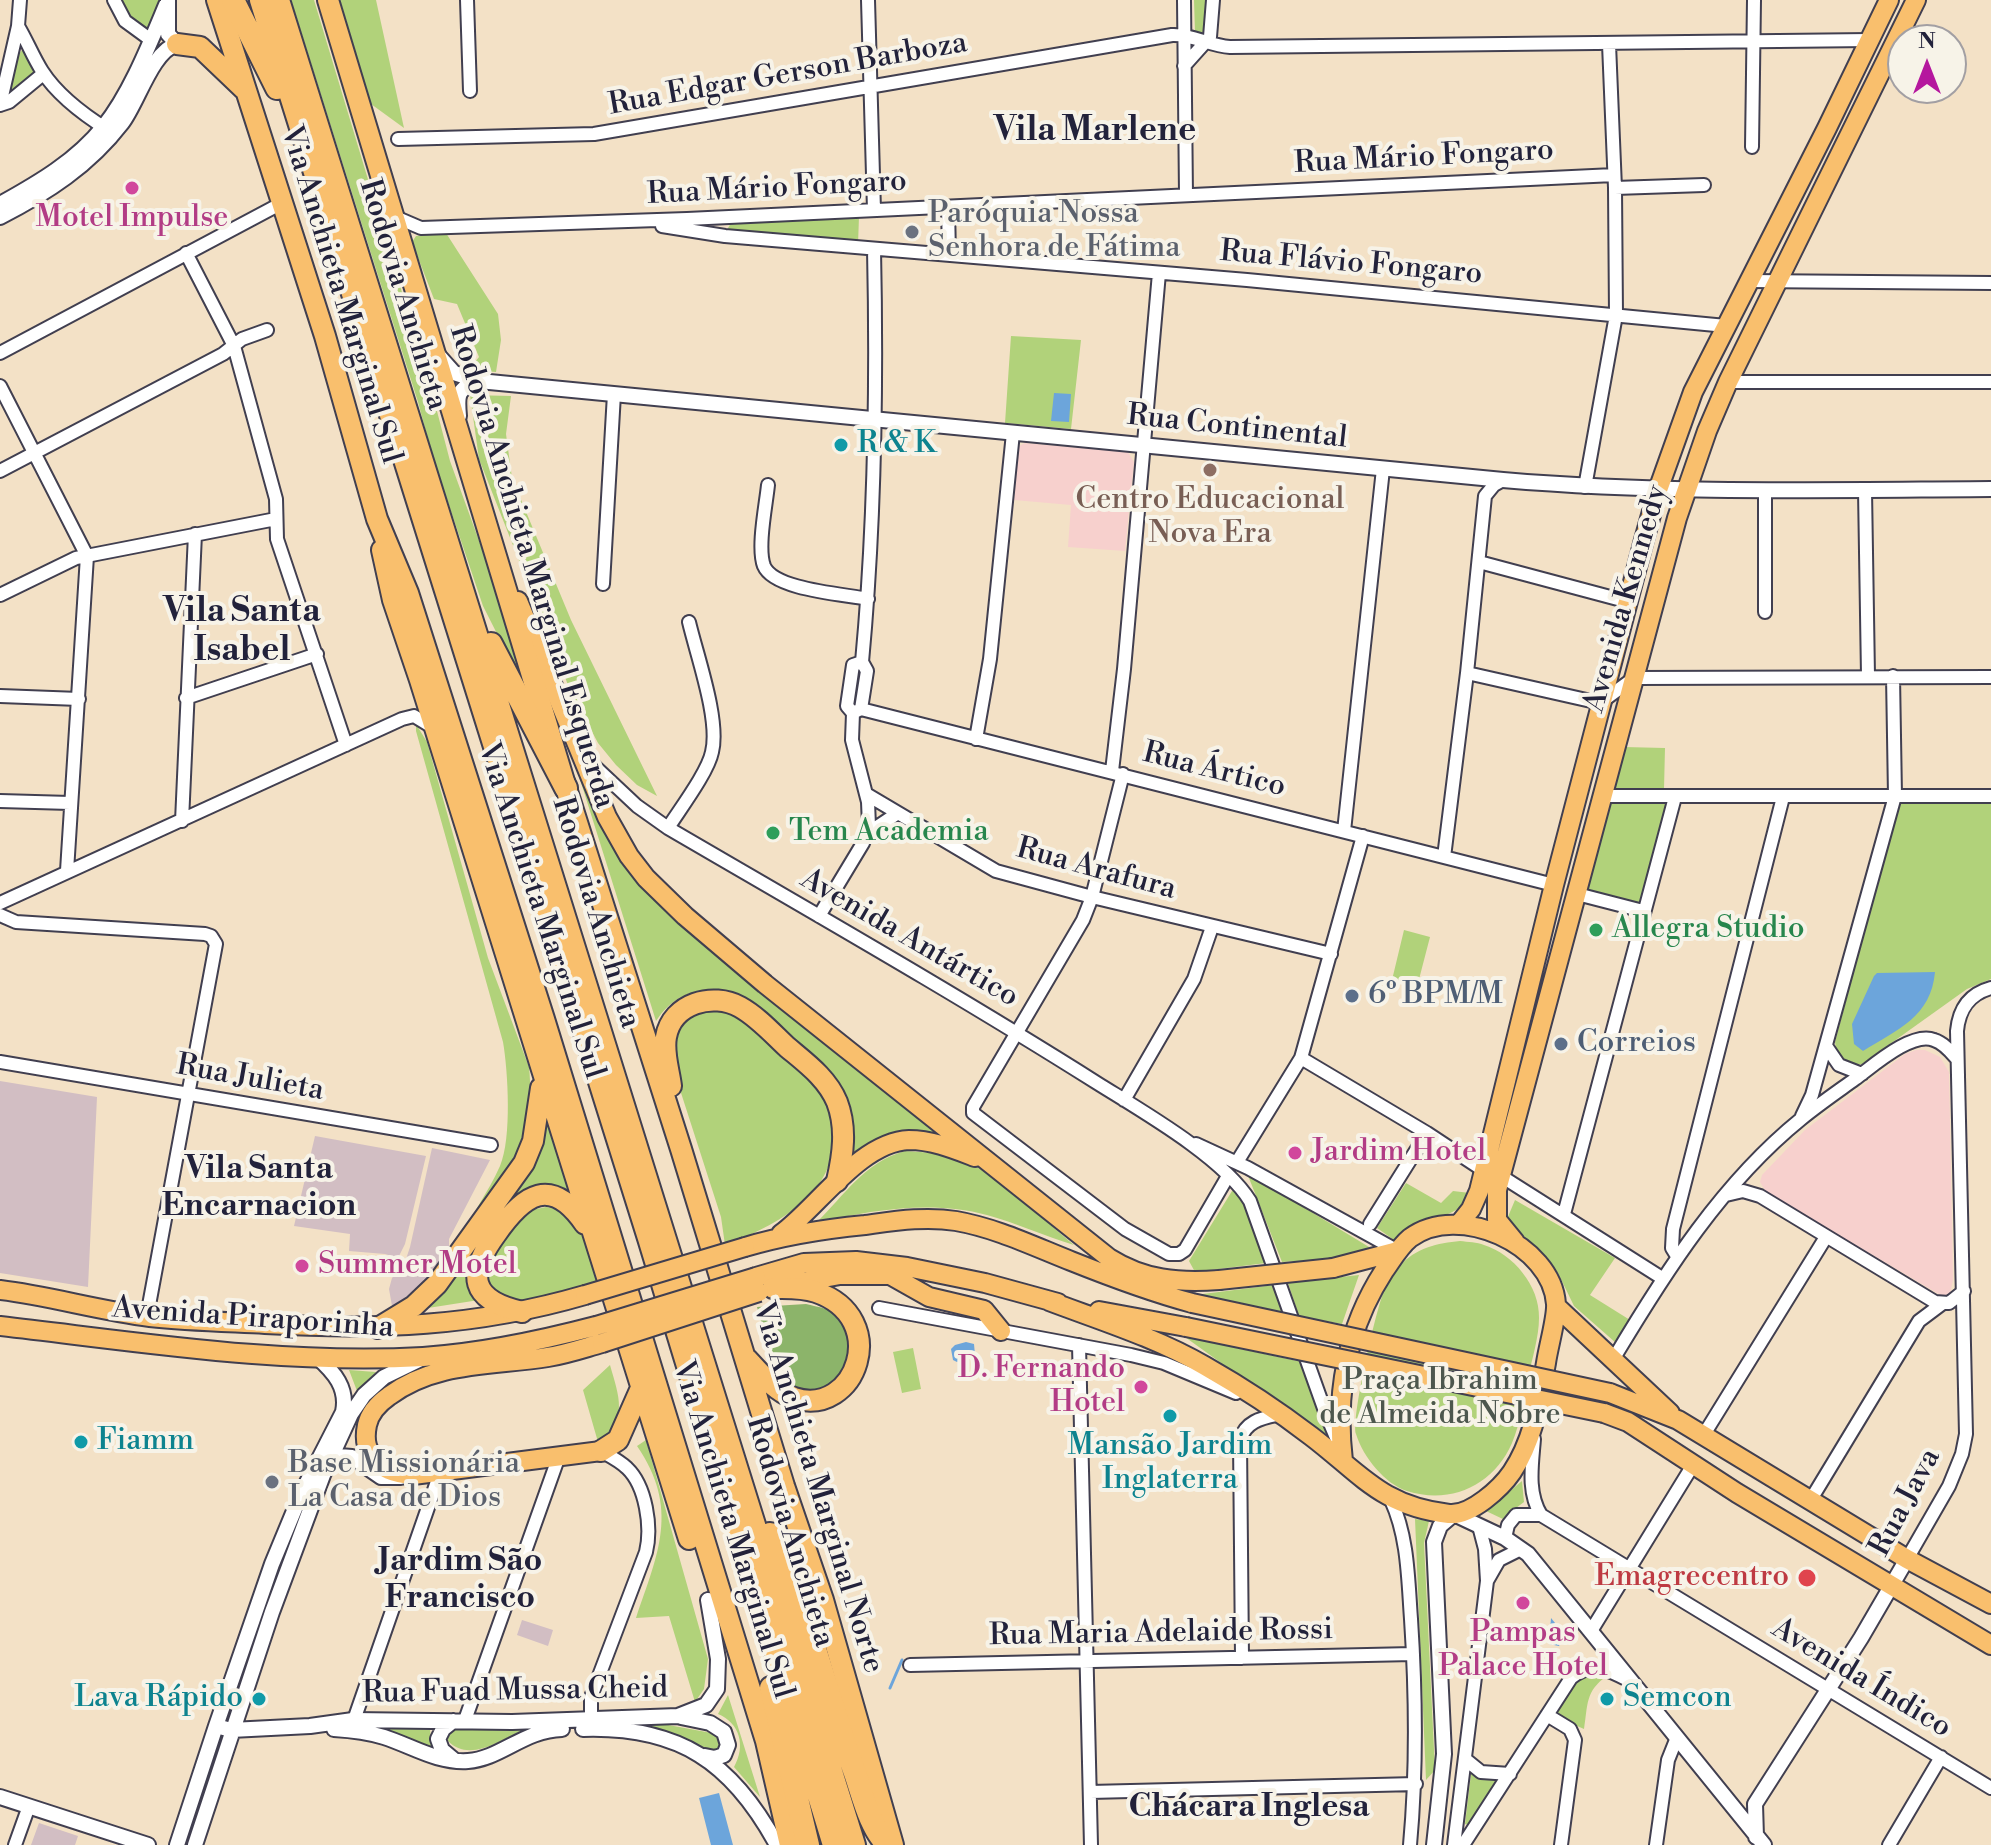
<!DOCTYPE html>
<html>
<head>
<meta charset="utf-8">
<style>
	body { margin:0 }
	#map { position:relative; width:1991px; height:1845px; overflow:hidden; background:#f3e1c6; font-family:"Libre Bodoni",serif }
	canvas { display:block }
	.north { position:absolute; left:1887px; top:24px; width:80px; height:80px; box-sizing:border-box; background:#f7f3e8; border:2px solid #a29fa3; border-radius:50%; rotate:0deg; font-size:22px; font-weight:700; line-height:32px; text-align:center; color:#22223b }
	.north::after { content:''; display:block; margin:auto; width:28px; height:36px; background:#b5179e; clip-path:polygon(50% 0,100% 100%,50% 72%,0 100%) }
</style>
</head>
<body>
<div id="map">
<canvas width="1991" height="1845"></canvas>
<div class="north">N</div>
</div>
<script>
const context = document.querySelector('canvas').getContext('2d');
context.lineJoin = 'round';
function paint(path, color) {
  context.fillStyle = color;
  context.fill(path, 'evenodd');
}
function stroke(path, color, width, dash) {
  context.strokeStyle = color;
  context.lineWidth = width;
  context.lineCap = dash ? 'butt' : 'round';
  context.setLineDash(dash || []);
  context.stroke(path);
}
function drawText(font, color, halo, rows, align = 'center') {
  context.font = font + ' "Libre Bodoni",serif';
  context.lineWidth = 8;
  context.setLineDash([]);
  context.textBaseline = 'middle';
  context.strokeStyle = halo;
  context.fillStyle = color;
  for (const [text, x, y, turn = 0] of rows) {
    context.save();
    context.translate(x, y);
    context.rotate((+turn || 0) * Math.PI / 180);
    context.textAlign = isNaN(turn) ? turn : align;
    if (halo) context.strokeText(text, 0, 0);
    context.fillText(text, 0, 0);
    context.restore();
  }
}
const built = new Path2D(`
	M 1025,443 L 1128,452 L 1134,462 L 1125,551 L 1068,547 L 1071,505 L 1014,500 L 1019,446 Z
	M 1916,1050 L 1925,1050 L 1940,1057 L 1949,1072 L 1953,1280 L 1950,1294 L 1942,1296 L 1766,1192 L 1760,1182 L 1762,1175 L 1805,1130 L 1905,1054 Z`);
const industrial = new Path2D(`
	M 0,1081 L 97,1097 L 88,1287 L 0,1273 Z
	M 315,1136 L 426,1156 L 405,1244 L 398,1258 L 385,1254 L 349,1251 L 350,1234 L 294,1226 Z
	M 432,1148 L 490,1160 L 449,1239 L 449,1255 L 430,1282 L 413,1296 L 392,1306 L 389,1289 L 392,1278 L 404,1265 L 410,1247 Z
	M 522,1620 L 553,1630 L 548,1646 L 517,1635 Z
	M 39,1823 L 78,1836 L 75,1845 L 31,1845 Z`);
const green = new Path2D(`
	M 121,0 L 159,0 L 148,30 L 131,16 Z
	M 291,0 L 314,0 L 432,392 L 450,461 L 498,593 L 530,699 L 483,606 L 433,458 L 418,402 Z
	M 340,0 L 376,0 L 404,128 L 371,104 Z
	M 1194,0 L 1207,0 L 1208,32 L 1195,33 Z
	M 25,46 L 35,77 L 10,97 L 8,93 L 14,61 Z
	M 859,216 L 858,245 L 730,231 L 728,228 L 731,223 Z
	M 446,233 L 498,314 L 501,340 L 496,372 L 468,370 L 479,357 L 457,304 L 434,299 L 412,242 L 416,236 Z
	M 1011,336 L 1081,340 L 1071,429 L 1005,423 Z
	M 470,395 L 511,396 L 506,434 L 512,478 L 571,620 L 657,796 L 637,785 L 616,765 L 598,743 L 570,690 L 479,459 Z
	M 416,724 L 427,742 L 488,958 L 529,1067 C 537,1141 499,1186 459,1243 C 470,1216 488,1193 500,1166 C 512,1138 508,1071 503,1042 L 416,731 Z
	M 1624,747 L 1665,748 L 1664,789 L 1614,789 Z
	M 573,757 L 610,841 L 632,873 L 658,903 L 942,1135 L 928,1134 L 850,1163 C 848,1145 848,1105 841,1090 C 834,1072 815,1058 801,1045 C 761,1009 698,958 656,1021 Z
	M 1899,802 L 1991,802 L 1991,979 L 1967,989 L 1862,1064 C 1847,1066 1836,1058 1835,1042 Z
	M 1608,803 L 1667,804 L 1641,903 L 1586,889 Z
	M 1404,930 L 1430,937 L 1417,987 L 1392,980 Z
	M 719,1010 C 749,1019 767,1038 789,1059 C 800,1070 821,1084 827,1099 C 831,1108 833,1119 833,1129 C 840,1193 776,1226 725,1245 L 721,1217 L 673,1068 C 672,1052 671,1023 687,1014 C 696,1009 710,1011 719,1010 Z
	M 548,1122 L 571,1192 C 549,1182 532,1186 513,1199 L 537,1155 Z
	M 905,1151 C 926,1152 946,1154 966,1162 C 1002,1177 1043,1220 1074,1245 C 1045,1236 1016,1223 987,1215 C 932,1200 871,1210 816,1223 C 846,1194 863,1163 905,1151 Z
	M 1247,1173 L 1374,1250 L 1347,1258 L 1282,1262 Z
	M 1406,1183 L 1441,1203 L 1453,1191 L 1470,1193 C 1455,1221 1439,1212 1416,1225 C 1408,1229 1401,1235 1394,1240 L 1377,1228 Z
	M 1232,1191 L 1238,1191 L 1266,1263 L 1195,1272 L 1189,1261 Z
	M 1515,1200 L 1615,1258 L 1590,1295 L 1630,1320 L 1616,1343 L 1574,1306 L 1558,1273 L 1507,1219 Z
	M 546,1207 C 585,1212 590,1249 600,1281 C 575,1288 548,1299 521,1300 C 500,1301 480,1283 490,1261 C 498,1243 515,1225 527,1211 Z
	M 1460,1241 C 1468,1242 1477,1242 1484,1245 C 1513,1254 1540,1286 1539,1318 C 1539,1337 1532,1359 1528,1378 C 1523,1399 1521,1422 1512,1443 C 1494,1485 1451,1505 1407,1491 C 1385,1484 1363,1457 1356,1434 C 1351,1418 1377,1303 1386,1286 C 1389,1279 1395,1271 1400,1266 C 1415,1248 1438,1243 1460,1241 Z
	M 473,1250 L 469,1279 L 479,1300 L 428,1308 Z
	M 1359,1275 L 1342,1324 L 1299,1316 L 1288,1283 Z
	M 1274,1285 L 1282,1313 L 1195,1295 Z
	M 1185,1337 L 1302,1362 L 1331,1442 Z
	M 913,1348 L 921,1389 L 902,1393 L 893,1352 Z
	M 610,1365 C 619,1397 629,1419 598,1442 L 583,1390 Z
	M 349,1370 L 376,1372 L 357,1391 Z
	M 646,1440 L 708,1659 L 704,1689 L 695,1702 L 669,1616 L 636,1618 C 658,1553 680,1509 637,1446 Z
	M 1522,1481 L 1524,1502 L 1508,1514 L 1505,1520 L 1486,1511 Z
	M 1415,1519 L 1429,1521 L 1424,1543 L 1435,1770 L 1426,1780 Z
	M 1595,1670 L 1607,1676 C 1585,1691 1588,1705 1584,1729 L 1550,1714 L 1578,1675 Z
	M 728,1695 L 760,1797 L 734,1767 C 746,1746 740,1723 718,1714 Z
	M 630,1723 L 663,1724 L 717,1734 L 722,1741 L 722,1748 L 711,1756 L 658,1731 Z
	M 376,1726 L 430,1730 L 432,1749 Z
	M 457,1728 L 523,1730 C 501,1740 469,1763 448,1741 L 448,1735 Z
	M 1471,1774 L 1502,1779 L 1468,1825 L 1465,1824 Z`);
const forest = new Path2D(`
	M 806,1304 C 817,1307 834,1309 842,1317 C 861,1335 852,1379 827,1388 C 818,1391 805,1391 795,1392 L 777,1378 L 757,1307 Z`);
const water = new Path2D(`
	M 1054,393 L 1071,394 L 1069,422 L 1051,421 Z
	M 1935,972 C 1931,1017 1898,1029 1863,1051 L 1854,1044 L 1852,1024 L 1874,976 L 1877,973 Z
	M 966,1342 L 974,1344 L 975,1355 L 957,1362 L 953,1360 L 951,1349 L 955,1345 Z
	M 1551,1618 L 1564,1634 L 1559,1646 L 1549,1644 Z
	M 719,1793 L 733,1845 L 711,1845 L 699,1798 Z`);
const stream = new Path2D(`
	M 890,1688 L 902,1660`);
const minor = new Path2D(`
	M 114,0 L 125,21 L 151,40
	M 467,0 L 470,91
	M 868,0 L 874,210
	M 1184,0 L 1186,195
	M 18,26 C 27,41 33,57 42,71 C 58,96 84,115 108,130
	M 1184,66 L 1210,37 L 1213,0
	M 0,105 L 18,26 L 20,0
	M 0,105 L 9,102 L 43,74
	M 398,139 L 594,134 L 1172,35 C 1192,34 1210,46 1230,47 L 1870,40
	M 1752,147 L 1754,0
	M 1615,188 L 1704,185
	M 948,207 L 949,255
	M 393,216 L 421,228 L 687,219 L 1614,175
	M 662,226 L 725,236 L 1247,280 L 1726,326
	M 186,253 L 234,346 L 276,499 L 277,539 L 346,745
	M 1749,281 L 1991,283
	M 0,353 L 282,203
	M 1728,382 L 1991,382
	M 0,386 L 87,556 L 67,871
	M 0,471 L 223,354 L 242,339 L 267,330
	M 768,485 C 766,505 757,548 764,566 C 774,590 844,594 868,599
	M 1585,487 L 1616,315 L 1615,188 L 1609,44
	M 1765,490 L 1765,612
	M 1865,490 L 1868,676
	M 1479,562 L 1629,602
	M 603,584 L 614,394
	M 0,595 L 76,558 L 276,519
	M 1467,673 L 1591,701 L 1604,700 L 1634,678 L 1991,677
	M 0,696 L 79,699
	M 186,698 L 317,654
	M 861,709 L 1554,885
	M 853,713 L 861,709 L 867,671 L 862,662 C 875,524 877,387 874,249
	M 976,739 L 990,659 L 1013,433
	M 588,760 L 637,806 L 668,828 C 812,912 956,994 1097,1083 C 1140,1110 1223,1157 1250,1201 L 1326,1414 L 1337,1440
	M 1112,771 L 1124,669 L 1159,273
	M 1123,774 L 1092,897 L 1083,920 L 973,1107 L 973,1113 L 1125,1229 L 1169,1254 L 1179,1254 L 1185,1250 L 1228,1176
	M 866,794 L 996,871 L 1092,897 L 1331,954
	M 1602,796 L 1991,796
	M 0,801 L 70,803
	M 182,821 L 195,534
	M 668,828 C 680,809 708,772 712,752 C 720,720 697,656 689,622
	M 1344,831 L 1383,469
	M 868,833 L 898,813
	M 1444,857 L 1467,673 L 1485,496 L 1494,485 L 1503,480
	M 1577,894 L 1643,911
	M 0,903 L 402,719 L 414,716 L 432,727
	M 0,915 L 16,922 L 205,934 L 211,936 L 216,944 L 147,1316
	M 819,916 L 863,843 L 869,826 L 868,802 L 852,740 L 853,713 L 847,706 L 853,665 L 862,662
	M 1826,1046 L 1839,1065 L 1862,1074
	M 1301,1058 L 1427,1133 L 1483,1170
	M 0,1062 L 491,1145
	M 1124,1100 L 1194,979 L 1212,927
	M 1802,1116 L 1812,1095 L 1895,796 L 1893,676
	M 1196,1144 L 1248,1168 L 1398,1251
	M 1237,1162 L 1301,1058 L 1363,836
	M 1501,1176 L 1662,1278
	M 1726,1195 L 1743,1191 L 1760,1196 L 1935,1302 L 1949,1303 L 1964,1291
	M 1564,1214 L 1675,797
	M 1370,1224 L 1427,1133
	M 1677,1256 L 1672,1248 L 1673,1229 L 1783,797
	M 879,1308 L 1131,1355 L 1164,1363 L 1236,1393
	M 1079,1345 L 1091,1845
	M 1614,1358 C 1666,1271 1722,1183 1801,1119 C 1818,1105 1837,1092 1855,1079 C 1873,1066 1912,1031 1934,1040 C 1944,1043 1951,1052 1957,1059
	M 1703,1436 L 1826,1237
	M 1534,1439 C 1532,1465 1527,1492 1541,1515 L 1991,1788
	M 1391,1500 C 1408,1537 1408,1578 1411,1619 C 1416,1695 1417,1769 1410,1845
	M 1810,1501 L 1919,1321 L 1943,1303
	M 1505,1538 L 1508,1525 L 1516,1515 L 1541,1515
	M 1907,1559 L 1949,1486 L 1962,1454 L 1966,1434 L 1957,1031 C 1959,1009 1969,994 1991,988
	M 1487,1581 L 1499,1560 L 1521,1549
	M 1591,1631 L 1693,1465
	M 1242,1658 L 1240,1440 C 1246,1420 1263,1418 1281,1414
	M 910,1665 L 1413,1654
	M 1547,1715 L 1570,1729 L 1575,1740 L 1561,1845
	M 591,1719 L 591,1697 L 646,1552 C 652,1527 646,1486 627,1468 C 620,1461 610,1456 601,1451
	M 354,1720 L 440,1473
	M 465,1720 L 559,1456
	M 1465,1759 L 1481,1772 L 1510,1774
	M 1090,1792 L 1416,1784
	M 15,1845 L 29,1806
	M 1454,1845 L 1487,1581 L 1485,1549 L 1479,1526
	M 1463,1845 L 1571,1678 C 1592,1660 1609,1670 1630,1681
	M 1656,1845 L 1668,1760 L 1676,1740
	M 1889,1845 L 1941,1757`);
const tertiary = new Path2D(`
	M 0,204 C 38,183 76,161 104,126 C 130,94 150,43 166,5
	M 0,217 C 47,193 89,166 122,123 C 138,102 152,51 177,44 L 168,34 L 168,0
	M 438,355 L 454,373 L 479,381 L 1503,480 C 1666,494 1828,490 1991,489
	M 459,416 C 457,394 457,389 479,381
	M 325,1455 L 352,1457 L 381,1477 L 401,1477
	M 681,1717 L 710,1723 L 724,1732 L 728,1745 L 724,1755 L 715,1758 L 705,1756
	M 453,1721 L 443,1729 L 438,1739 L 442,1750 L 454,1760
	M 216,1726 L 231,1730 L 310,1726 L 353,1720 L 512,1722 L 678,1716 L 706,1705 L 717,1689 L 718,1659 L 708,1600
	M 334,1729 C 351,1730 368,1732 384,1737 C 412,1746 437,1763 468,1761 C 500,1759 524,1730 562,1729
	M 583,1729 C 679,1726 732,1762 777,1845
	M 0,1797 L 148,1845
	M 1756,1837 L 1755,1804 L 1861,1638 L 1907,1559
	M 177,1845 L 216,1726 L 272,1564 L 301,1494 L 343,1412 C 348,1388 334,1372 317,1357
	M 195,1845 L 272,1612 L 323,1475 L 351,1414 L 364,1395 L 384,1377 L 421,1359
	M 1434,1845 L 1444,1754 L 1434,1542 L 1440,1526 L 1454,1514 L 1505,1538 L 1528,1554 L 1764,1845`);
const primary = new Path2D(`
	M 518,601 L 607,817 L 629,856 L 646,878 L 685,916 L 765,984 L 1109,1258 C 1144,1280 1178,1283 1219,1280
	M 1459,1224 L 1471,1209 L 1479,1191 L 1554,885 L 1644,540 L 1658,490 L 1693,392 L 1827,128 L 1889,0
	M 781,1234 C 818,1207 860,1142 909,1140 C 932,1140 954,1149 975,1157
	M 1515,1242 L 1497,1220 L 1497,1190 L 1677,518 L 1707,431 L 1728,382 L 1916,0
	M 745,1247 C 785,1235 824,1229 865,1225 C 895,1221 925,1216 956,1221 C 996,1228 1033,1246 1071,1261 C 1111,1277 1151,1292 1192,1303
	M 1333,1268 L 1398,1251
	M 890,1275 L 929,1297 L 984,1310 L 1001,1331
	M 756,1277 L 804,1263 L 856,1261 L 907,1267 L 985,1283 L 1058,1303
	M 785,1285 L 840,1275 L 891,1275
	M 0,1290 C 50,1296 100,1311 150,1317 C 188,1321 227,1322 265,1324 C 378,1330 475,1327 585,1295
	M 1049,1301 C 1102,1321 1157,1338 1205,1366 C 1242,1387 1277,1410 1311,1436 C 1361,1474 1381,1506 1449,1514 C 1471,1516 1501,1488 1512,1472 C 1534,1439 1539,1401 1546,1363 C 1548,1348 1557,1317 1556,1304 C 1552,1244 1458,1202 1410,1238 C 1399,1247 1392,1260 1384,1271 C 1347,1328 1335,1394 1343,1461
	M 1557,1307 L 1670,1413
	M 1099,1311 L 1186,1327
	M 0,1326 C 140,1342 282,1365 423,1357 C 482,1353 539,1341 596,1326
	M 1610,1393 L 1678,1420 L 1907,1559 L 1991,1604
	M 1604,1413 L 1628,1422 L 1737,1493 L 1991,1645
	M 601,1451 L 413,1475 C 395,1474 381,1470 371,1454 C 365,1446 365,1435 367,1425 C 370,1412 379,1403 389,1396 C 436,1361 493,1366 548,1357 C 567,1354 584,1348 602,1343`);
const trunk = new Path2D(`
	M 217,0 L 325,336 L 377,519 L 408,593 L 544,1019 L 766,1741 L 790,1845
	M 328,0 L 566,788 L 681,1149 L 784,1486 L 823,1600 L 893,1845
	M 177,44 L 200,47 L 244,89
	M 382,550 L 393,600 L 420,680 L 689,1539
	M 671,1086 C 669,1070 663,1053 666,1037 C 672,1003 713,992 740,1007 C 758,1017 773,1034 787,1047 C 806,1063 827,1078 837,1102 C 847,1128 843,1155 837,1181
	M 522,1312 C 470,1300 466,1275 496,1234 C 524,1194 551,1175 585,1224
	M 378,1328 L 414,1306 L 437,1284 L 524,1163 L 533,1141 L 541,1088
	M 747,1359 C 761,1374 775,1391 794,1398 C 856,1418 892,1318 816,1292 C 802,1287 787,1288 773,1288
	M 601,1451 L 618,1440 L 641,1388`);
const motorway = new Path2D(`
	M 233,0 L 277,88
	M 261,0 L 649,1238 L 834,1845
	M 278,0 L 854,1845
	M 491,644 L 566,788
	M 770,1534 C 808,1609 826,1693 855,1773 C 863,1796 870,1828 888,1845
	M 771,1688 L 808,1845`);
const primaryBridge = new Path2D(`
	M 1219,1280 L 1333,1268
	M 585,1295 L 745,1247
	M 1192,1303 L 1610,1393
	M 596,1326 L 756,1277
	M 1186,1327 L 1604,1413
	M 602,1343 L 759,1292`);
const markers = [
	[132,188,8,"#d1479c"],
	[912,232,8,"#6b7280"],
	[841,445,8,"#0f9aa8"],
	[1210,470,8,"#8d6e63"],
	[773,833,8,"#2e9e5b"],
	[1596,930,8,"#2e9e5b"],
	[1352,996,8,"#5c6f8a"],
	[1561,1044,8,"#5c6f8a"],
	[1295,1153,8,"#d1479c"],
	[302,1266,8,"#d1479c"],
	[1141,1387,8,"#d1479c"],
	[1170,1416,8,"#0f9aa8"],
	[81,1442,8,"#0f9aa8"],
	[272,1482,8,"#6b7280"],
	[1807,1578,10,"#e0444e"],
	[1523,1603,8,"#d1479c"],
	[259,1699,8,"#0f9aa8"],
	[1607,1699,8,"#0f9aa8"]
];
const streetNames = [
	["Rua Edgar Gerson Barboza",788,75,-10],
	["Rua Mário Fongaro",1424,158,-3],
	["Rua Mário Fongaro",777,189,-3],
	["Rua Flávio Fongaro",1351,264,5],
	["Via Anchieta Marginal Sul",340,295,73],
	["Rodovia Anchieta",402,295,73],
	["Rua Continental",1237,428,6],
	["Rodovia Anchieta Marginal Esquerda",531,567,73],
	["Avenida Kennedy",1627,599,-74],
	["Rua Ártico",1214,771,14],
	["Rua Arafura",1096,870,15],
	["Via Anchieta Marginal Sul",540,911,72],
	["Rodovia Anchieta",595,913,73],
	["Avenida Antártico",909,939,30],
	["Rua Julieta",250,1079,10],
	["Avenida Piraporinha",253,1319,4],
	["Via Anchieta Marginal Norte",817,1488,73],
	["Rua Java",1906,1503,-62],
	["Via Anchieta Marginal Sul",732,1530,73],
	["Rodovia Anchieta",789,1532,73],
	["Rua Maria Adelaide Rossi",1161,1634,-1],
	["Avenida Índico",1861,1679,31],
	["Rua Fuad Mussa Cheid",515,1692,-1]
];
const worshipNames = [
	["Paróquia Nossa",928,215],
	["Senhora de Fátima",928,249],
	["Base Missionária",288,1465],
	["La Casa de Dios",288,1499]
];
const hotelNames = [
	["Motel Impulse",132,219],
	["Jardim Hotel",1311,1153,"left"],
	["Summer Motel",318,1266,"left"],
	["D. Fernando",1125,1370,"right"],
	["Hotel",1125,1404,"right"],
	["Pampas",1523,1634],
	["Palace Hotel",1523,1668]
];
const cultureNames = [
	["R & K",857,445],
	["Fiamm",97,1442],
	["Mansão Jardim",1170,1447,"center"],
	["Inglaterra",1170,1481,"center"],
	["Lava Rápido",243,1699,"right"],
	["Semcon",1623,1699]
];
const educationNames = [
	["Centro Educacional",1210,501],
	["Nova Era",1210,535]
];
const leisureNames = [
	["Tem Academia",789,833],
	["Allegra Studio",1612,930]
];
const serviceNames = [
	["6º BPM/M",1368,996],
	["Correios",1577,1044]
];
const parkNames = [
	["Praça Ibrahim",1440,1382],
	["de Almeida Nobre",1440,1416]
];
const healthNames = [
	["Emagrecentro",1789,1578]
];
const neighbourhoodNames = [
	["Vila Santa",259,1170],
	["Encarnacion",259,1207],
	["Jardim São",460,1562],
	["Francisco",460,1599],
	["Chácara Inglesa",1249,1808]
];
const quarterNames = [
	["Vila Marlene",1095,132],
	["Vila Santa",242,613],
	["Isabel",242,652]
];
paint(built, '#f7d0cd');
paint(industrial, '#d2bec3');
paint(green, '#b1d27a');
paint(forest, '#8cb46a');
paint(water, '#6ca5db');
stroke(stream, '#6ca5db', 3);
stroke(minor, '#413f50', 16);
stroke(tertiary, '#413f50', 18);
stroke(primary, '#413f50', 22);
stroke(trunk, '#413f50', 24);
stroke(motorway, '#413f50', 26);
stroke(minor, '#fff', 12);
stroke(tertiary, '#fff', 14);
stroke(primary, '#f9bf6d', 18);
stroke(trunk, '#f9bf6d', 20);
stroke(motorway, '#f9bf6d', 22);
stroke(primaryBridge, '#413f50', 22, []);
stroke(primaryBridge, '#f9bf6d', 18);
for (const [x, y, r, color] of markers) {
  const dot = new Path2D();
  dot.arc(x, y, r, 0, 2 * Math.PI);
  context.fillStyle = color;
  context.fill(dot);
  stroke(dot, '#f7f3e8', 3);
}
drawText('30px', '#22223b', '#f7f3e8', streetNames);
drawText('30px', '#5b616d', '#f7f3e8', worshipNames, 'left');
drawText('30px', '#b23c85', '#f7f3e8', hotelNames);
drawText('30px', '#0d838f', '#f7f3e8', cultureNames, 'left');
drawText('30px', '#785e54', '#f7f3e8', educationNames);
drawText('30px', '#27864d', '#f7f3e8', leisureNames, 'left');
drawText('30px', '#4e5e75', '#f7f3e8', serviceNames, 'left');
drawText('30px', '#4d574e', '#f7f3e8', parkNames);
drawText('30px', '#be3a42', '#f7f3e8', healthNames, 'right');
drawText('bold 32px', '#22223b', '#f7f3e8', neighbourhoodNames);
drawText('bold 34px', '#22223b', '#f7f3e8', quarterNames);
</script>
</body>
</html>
